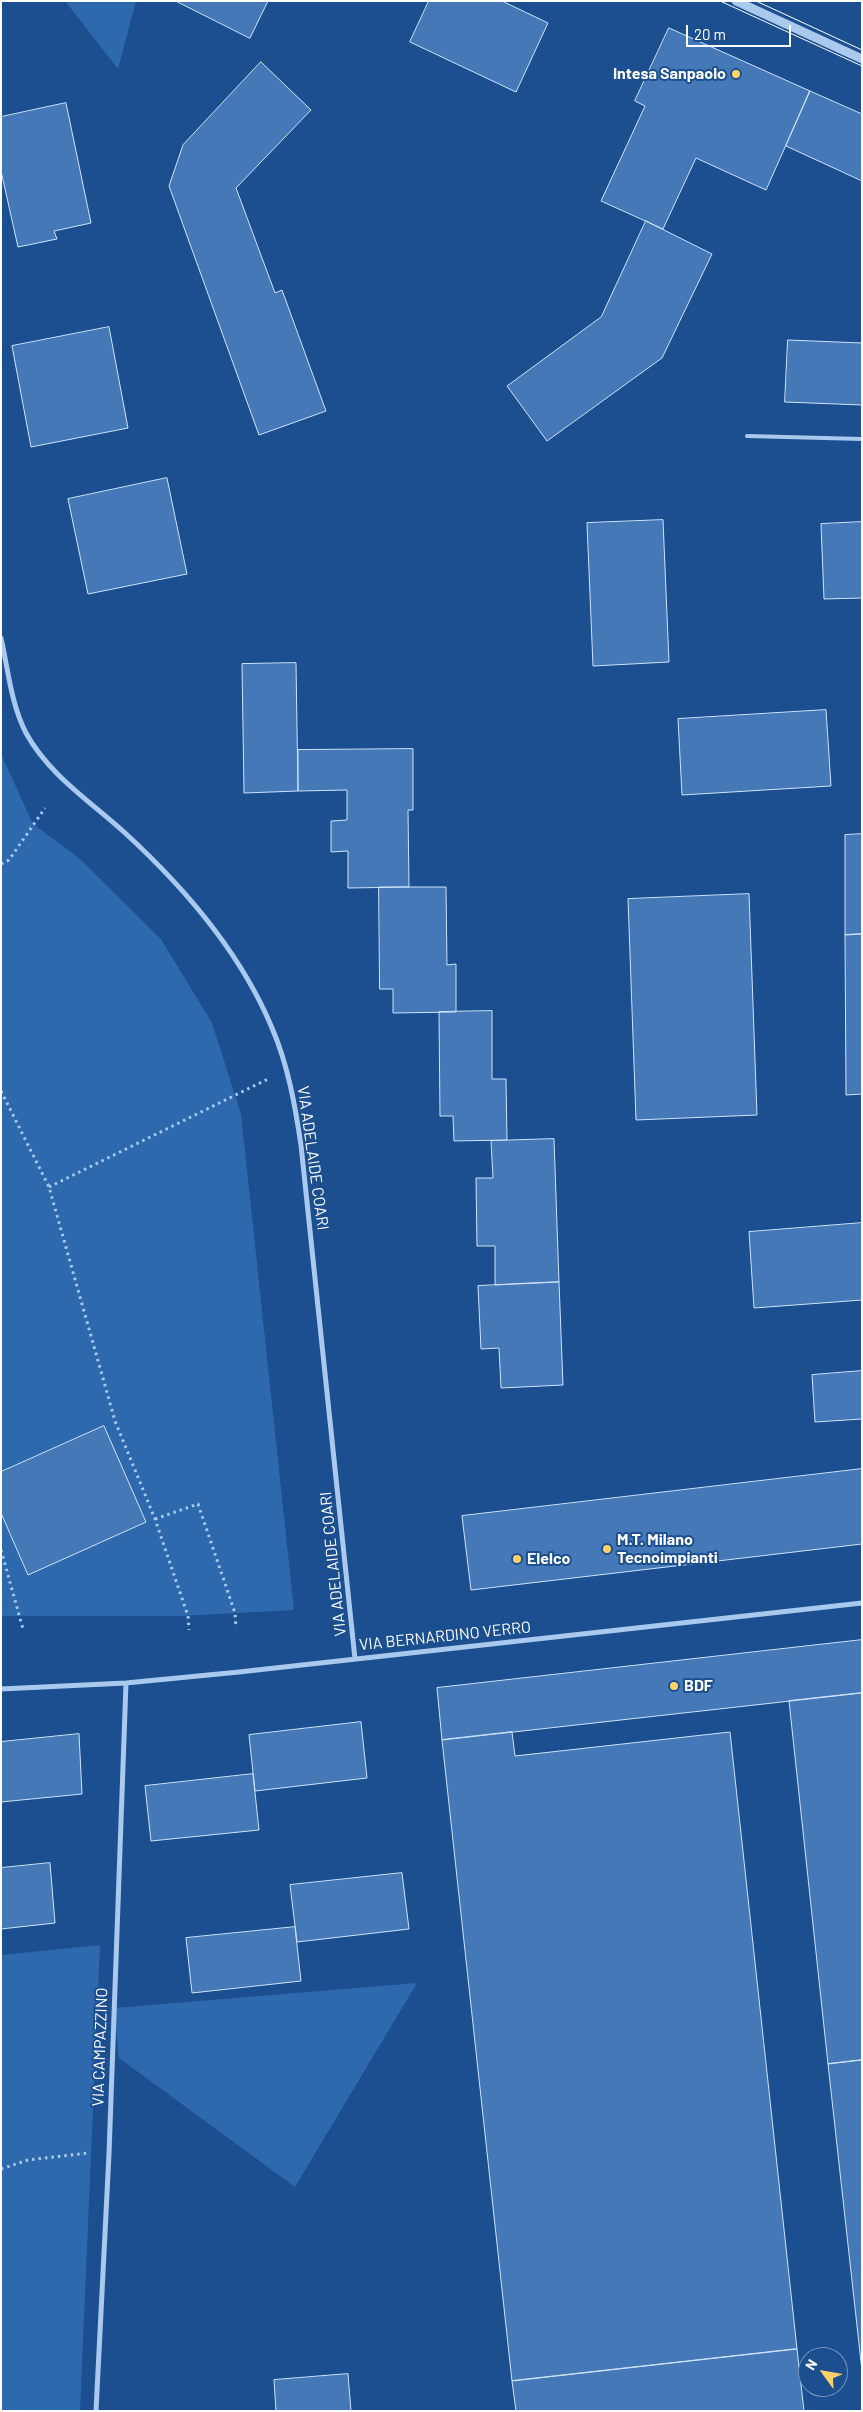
<!DOCTYPE html>
<html>
<head>
<meta charset="utf-8">
<style>
	body { margin:0 }
	#map { position:relative; width:863px; height:2412px; overflow:hidden; background:#1b4f8f; font-family:Barlow,sans-serif }
	canvas { display:block }
	.frame { position:absolute; inset:0; border:2px solid #fff; pointer-events:none }
	.north { position:absolute; left:798px; top:2347px; width:50px; height:50px; box-sizing:border-box; background:#1b4f8f; border:1px solid #7695bc; border-radius:50%; rotate:302deg; font-size:14px; font-weight:700; line-height:20px; text-align:center; color:#fff }
	.north::after { content:''; display:block; margin:auto; width:18px; height:22px; background:#ffd166; clip-path:polygon(50% 0,100% 100%,50% 72%,0 100%) }
	.scale { position:absolute; left:686px; top:25px; width:105px; height:22px; box-sizing:border-box; border:2px solid #fff; border-top:0; padding-left:6px; font-size:15px; line-height:18px; white-space:nowrap; color:#fff; -webkit-text-stroke:4px #1b4f8f; paint-order:stroke }
</style>
</head>
<body>
<div id="map">
<canvas width="863" height="2412"></canvas>
<div class="frame"></div>
<div class="north">N</div>
<div class="scale">20 m</div>
</div>
<script>
const context = document.querySelector('canvas').getContext('2d');
context.lineJoin = 'round';
function paint(path, color) {
  context.fillStyle = color;
  context.fill(path, 'evenodd');
}
function stroke(path, color, width, dash) {
  context.strokeStyle = color;
  context.lineWidth = width;
  context.lineCap = dash ? 'butt' : 'round';
  context.setLineDash(dash || []);
  context.stroke(path);
}
function drawText(font, color, halo, rows, align = 'center') {
  context.font = font + ' Barlow,sans-serif';
  context.lineWidth = 4;
  context.setLineDash([]);
  context.textBaseline = 'middle';
  context.strokeStyle = halo;
  context.fillStyle = color;
  for (const [text, x, y, turn = 0] of rows) {
    context.save();
    context.translate(x, y);
    context.rotate((+turn || 0) * Math.PI / 180);
    context.textAlign = isNaN(turn) ? turn : align;
    if (halo) context.strokeText(text, 0, 0);
    context.fillText(text, 0, 0);
    context.restore();
  }
}
const green = new Path2D(`
	M 65,1 L 136,1 L 118,69 Z
	M 1,754 L 33,824 L 79,858 L 161,939 L 212,1023 L 241,1114 L 294,1610 L 181,1616 L 1,1616 Z
	M 100,1945 L 80,2411 L 1,2411 L 1,1955 Z
	M 417,1983 L 295,2187 L 119,2058 L 114,2008 Z`);
const building = new Path2D(`
	M 176,1 L 268,1 L 250,38 Z
	M 429,1 L 502,1 L 548,23 L 516,92 L 410,42 Z
	M 669,28 L 810,91 L 766,190 L 696,158 L 663,229 L 601,201 L 645,106 L 635,101 Z
	M 261,62 L 311,110 L 236,188 L 275,293 L 282,290 L 326,411 L 259,435 L 169,186 L 183,145 Z
	M 810,91 L 862,114 L 862,181 L 786,146 Z
	M 66,103 L 91,223 L 54,231 L 57,239 L 18,247 L 1,171 L 1,117 Z
	M 646,221 L 712,254 L 662,358 L 547,441 L 507,386 L 601,317 Z
	M 109,327 L 128,428 L 31,447 L 12,346 Z
	M 788,340 L 862,343 L 862,405 L 785,402 Z
	M 167,478 L 187,574 L 88,594 L 68,499 Z
	M 663,520 L 669,662 L 593,666 L 587,523 Z
	M 862,522 L 862,598 L 824,599 L 821,524 Z
	M 296,663 L 298,791 L 244,793 L 242,664 Z
	M 826,710 L 831,786 L 682,795 L 678,719 Z
	M 413,749 L 413,810 L 408,810 L 409,887 L 348,888 L 348,851 L 331,852 L 331,821 L 347,820 L 347,790 L 298,791 L 298,750 Z
	M 862,834 L 862,934 L 845,935 L 845,835 Z
	M 379,887 L 446,887 L 447,965 L 456,964 L 456,1012 L 393,1013 L 393,989 L 380,989 Z
	M 749,894 L 757,1115 L 636,1120 L 628,899 Z
	M 862,934 L 862,1094 L 846,1095 L 845,935 Z
	M 492,1011 L 492,1079 L 506,1079 L 507,1140 L 454,1141 L 453,1116 L 440,1116 L 439,1012 Z
	M 554,1139 L 559,1282 L 495,1285 L 495,1246 L 477,1246 L 476,1178 L 493,1178 L 491,1141 Z
	M 862,1223 L 862,1300 L 754,1308 L 749,1232 Z
	M 559,1282 L 563,1385 L 501,1388 L 499,1348 L 481,1349 L 478,1286 Z
	M 862,1371 L 862,1419 L 815,1422 L 812,1375 Z
	M 104,1426 L 146,1522 L 28,1575 L 1,1513 L 1,1472 Z
	M 862,1469 L 862,1544 L 471,1590 L 462,1516 Z
	M 862,1640 L 862,1693 L 442,1740 L 437,1688 Z
	M 862,1693 L 862,2060 L 828,2064 L 789,1701 Z
	M 361,1722 L 367,1778 L 255,1791 L 249,1735 Z
	M 512,1732 L 515,1756 L 730,1732 L 797,2349 L 512,2381 L 442,1740 Z
	M 79,1734 L 82,1794 L 1,1802 L 1,1742 Z
	M 253,1774 L 259,1830 L 151,1841 L 145,1786 Z
	M 50,1863 L 55,1923 L 1,1929 L 1,1868 Z
	M 402,1873 L 409,1929 L 297,1942 L 290,1885 Z
	M 295,1927 L 301,1981 L 192,1993 L 186,1938 Z
	M 862,2060 L 862,2371 L 828,2064 Z
	M 797,2349 L 804,2411 L 516,2411 L 512,2381 Z
	M 348,2374 L 351,2411 L 276,2411 L 274,2380 Z`);
const path = new Path2D(`
	M 1,864 L 9,860 L 45,808
	M 1,1091 L 49,1187 L 115,1421 L 155,1519 L 188,1616 L 189,1630
	M 49,1187 L 268,1079
	M 155,1519 L 198,1504 L 235,1613 L 236,1628
	M 1,1550 L 23,1629
	M 1,2169 L 28,2160 L 88,2153`);
const service = new Path2D(`
	M 747,436 L 862,439`);
const minor = new Path2D(`
	M 1,638 C 8,669 11,704 26,733 C 49,775 90,801 124,832 C 183,886 241,953 272,1028 C 288,1065 295,1105 301,1145 L 355,1659
	M 1,1689 L 126,1683 L 239,1672 L 862,1603
	M 96,2411 L 109,2154 L 126,1683`);
const tertiary = new Path2D(`
	M 736,1 L 862,59`);
const tram = new Path2D(`
	M 720,1 L 862,66
	M 756,1 L 862,50`);
const markers = [
	[736,74,5,"#ffd166"],
	[607,1549,5,"#ffd166"],
	[517,1559,5,"#ffd166"],
	[674,1686,5,"#ffd166"]
];
const poiNames = [
	["Intesa Sanpaolo",726,74,"right"],
	["M.T. Milano",617,1540],
	["Tecnoimpianti",617,1558],
	["Elelco",527,1559],
	["BDF",684,1686]
];
const streetNames = [
	["VIA ADELAIDE COARI",313,1158,82],
	["VIA ADELAIDE COARI",333,1564,-96],
	["VIA BERNARDINO VERRO",445,1636,-6],
	["VIA CAMPAZZINO",100,2047,-88]
];
paint(green, '#2e69ad');
paint(building, '#4478b7');
stroke(building, '#cfe3fa', 1);
stroke(path, '#a9c9ee', 3, [2.5, 4]);
stroke(service, '#a9c9ee', 4);
stroke(minor, '#a9c9ee', 5);
stroke(tertiary, '#a9c9ee', 9);
stroke(tram, '#fff', 1);
for (const [x, y, r, color] of markers) {
  const dot = new Path2D();
  dot.arc(x, y, r, 0, 2 * Math.PI);
  context.fillStyle = color;
  context.fill(dot);
  stroke(dot, '#1b4f8f', 2);
}
drawText('bold 16px', '#fff', '#1b4f8f', poiNames, 'left');
drawText('16px', '#fff', '#1b4f8f', streetNames);
</script>
</body>
</html>
